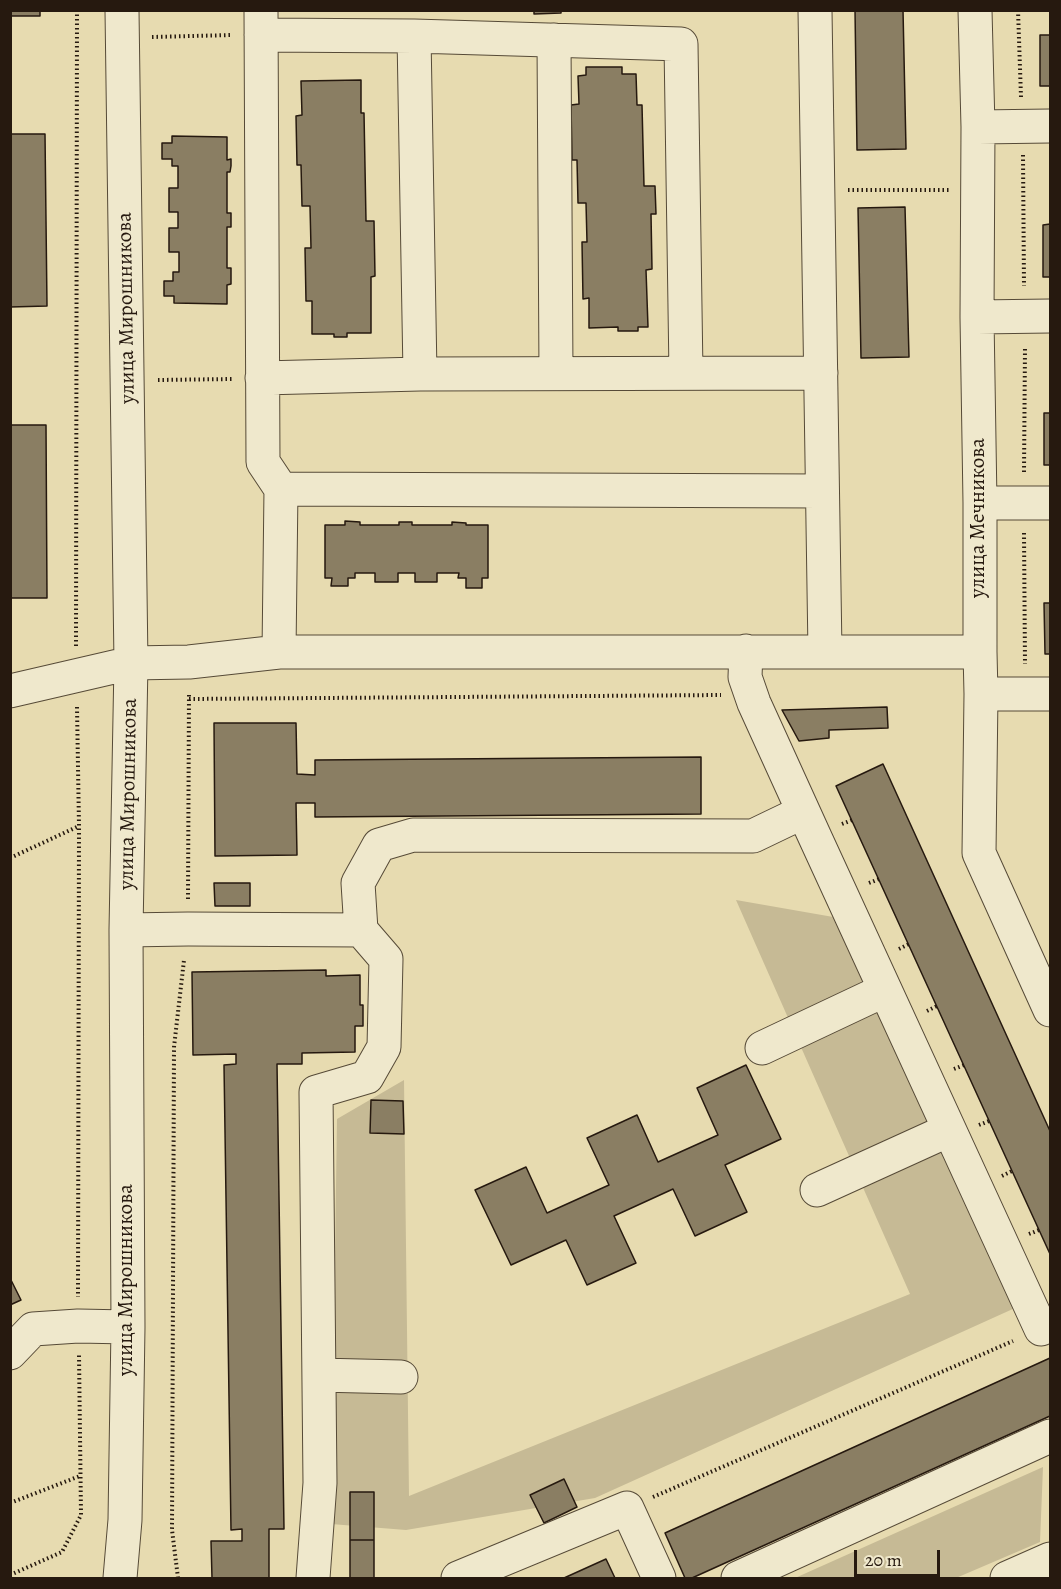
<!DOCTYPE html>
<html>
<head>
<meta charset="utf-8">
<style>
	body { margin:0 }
	#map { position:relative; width:1061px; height:1589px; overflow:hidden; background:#e7dbb0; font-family:Alegreya,serif }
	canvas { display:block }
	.frame { position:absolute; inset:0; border:12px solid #26190f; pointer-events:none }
	.scale { position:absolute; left:854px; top:1550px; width:86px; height:27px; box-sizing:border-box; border:3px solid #26190f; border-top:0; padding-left:8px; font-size:18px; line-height:21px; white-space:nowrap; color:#26190f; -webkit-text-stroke:4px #efe8cc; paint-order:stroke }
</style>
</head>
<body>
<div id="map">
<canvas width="1061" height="1589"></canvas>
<div class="frame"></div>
<div class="scale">20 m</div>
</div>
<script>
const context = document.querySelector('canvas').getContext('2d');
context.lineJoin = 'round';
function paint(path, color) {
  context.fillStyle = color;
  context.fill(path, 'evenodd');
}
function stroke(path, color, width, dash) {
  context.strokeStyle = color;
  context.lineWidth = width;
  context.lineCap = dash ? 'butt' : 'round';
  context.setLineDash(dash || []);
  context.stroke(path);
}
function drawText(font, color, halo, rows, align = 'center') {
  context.font = font + ' Alegreya,serif';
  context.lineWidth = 6;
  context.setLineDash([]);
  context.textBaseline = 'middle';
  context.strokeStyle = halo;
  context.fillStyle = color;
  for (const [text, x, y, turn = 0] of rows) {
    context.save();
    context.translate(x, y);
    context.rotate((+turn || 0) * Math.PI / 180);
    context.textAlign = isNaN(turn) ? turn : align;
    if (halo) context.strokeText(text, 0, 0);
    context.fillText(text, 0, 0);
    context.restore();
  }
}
const green = new Path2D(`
	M 736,900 L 839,918 L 1015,1308 L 595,1498 L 406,1530 L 331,1524 L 337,1119 L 404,1080 L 409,1496 L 910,1294 Z
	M 1043,1467 L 1040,1542 L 956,1578 L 795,1578 Z`);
const building = new Path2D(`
	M 10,10 L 40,10 L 40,16 L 10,16 Z
	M 534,10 L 561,10 L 561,13 L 534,14 Z
	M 855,10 L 903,10 L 906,149 L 857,150 Z
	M 1040,35 L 1050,35 L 1050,86 L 1040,86 Z
	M 586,67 L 622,67 L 622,74 L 636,74 L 637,105 L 642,105 L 644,186 L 655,186 L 656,214 L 651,214 L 652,269 L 646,270 L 648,327 L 638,327 L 638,331 L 618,331 L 618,327 L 589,328 L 589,298 L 583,299 L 582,242 L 587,242 L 586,203 L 578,203 L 577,160 L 572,160 L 571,105 L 579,104 L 578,76 L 586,75 Z
	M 361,80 L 361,113 L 364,113 L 366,221 L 374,221 L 375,276 L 371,277 L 371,333 L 347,333 L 347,337 L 334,337 L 334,334 L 312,334 L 312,301 L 306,301 L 305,248 L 311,248 L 310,206 L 302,206 L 301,165 L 297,165 L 296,116 L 302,115 L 301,81 Z
	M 10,134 L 45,134 L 47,306 L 10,307 Z
	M 172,136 L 227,137 L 227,160 L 231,159 L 231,166 L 230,172 L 227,172 L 227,213 L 231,213 L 231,227 L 227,227 L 227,268 L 231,268 L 231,284 L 227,285 L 227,304 L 174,303 L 174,296 L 164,296 L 164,281 L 173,281 L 173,272 L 179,272 L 179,252 L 169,252 L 169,228 L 178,228 L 178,212 L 169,212 L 169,188 L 178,188 L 178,166 L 172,166 L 172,159 L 162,159 L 162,143 L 172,143 Z
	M 905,207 L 909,357 L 861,358 L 858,208 Z
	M 1050,224 L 1050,277 L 1043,277 L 1043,225 Z
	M 1044,413 L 1050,413 L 1050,465 L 1044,465 Z
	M 10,425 L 46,425 L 47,598 L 10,598 Z
	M 345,521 L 360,522 L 360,525 L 399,525 L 399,522 L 412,522 L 412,525 L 452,525 L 452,522 L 466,523 L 466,525 L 488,525 L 488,578 L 482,578 L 482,588 L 466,588 L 466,578 L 458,578 L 459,573 L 437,573 L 437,582 L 415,582 L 415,573 L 398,573 L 398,582 L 375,582 L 375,573 L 355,573 L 355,578 L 348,578 L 348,586 L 331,586 L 332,578 L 325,578 L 325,525 L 345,525 Z
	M 1044,603 L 1050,603 L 1050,654 L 1045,654 Z
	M 887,707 L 888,728 L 829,730 L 829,738 L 799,741 L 782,710 Z
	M 214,723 L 296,723 L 297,774 L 315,775 L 315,760 L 701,757 L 701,814 L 315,817 L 315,803 L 296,803 L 297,855 L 215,856 Z
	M 883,764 L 1050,1131 L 1050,1254 L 836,786 Z
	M 214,883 L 250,883 L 250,906 L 215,906 Z
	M 326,970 L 326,976 L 360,975 L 360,1005 L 363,1005 L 363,1026 L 355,1026 L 355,1052 L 302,1053 L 302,1064 L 277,1064 L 284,1529 L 269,1529 L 269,1578 L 212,1578 L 211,1541 L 242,1541 L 242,1529 L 231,1530 L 224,1065 L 236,1064 L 236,1054 L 193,1055 L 192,972 Z
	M 746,1065 L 781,1139 L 725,1165 L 747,1212 L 695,1236 L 673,1189 L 614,1216 L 636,1263 L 587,1285 L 566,1240 L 511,1265 L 475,1190 L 526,1167 L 547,1213 L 609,1185 L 587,1138 L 637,1115 L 658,1162 L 718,1135 L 697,1088 Z
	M 371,1100 L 403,1101 L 404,1134 L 370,1133 Z
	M 10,1278 L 21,1300 L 10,1305 Z
	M 1050,1358 L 1050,1416 L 692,1578 L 685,1578 L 665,1533 Z
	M 564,1479 L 577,1507 L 544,1523 L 530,1495 Z
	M 350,1492 L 374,1492 L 374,1540 L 350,1540 Z
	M 350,1540 L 374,1540 L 374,1578 L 350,1578 Z
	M 606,1559 L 615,1578 L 564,1578 Z`);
const path = new Path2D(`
	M 1018,10 L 1021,97
	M 152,37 L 232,35
	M 1023,155 L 1024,286
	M 848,190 L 949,190
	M 158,380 L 232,379
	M 1024,472 L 1025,347
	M 1024,533 L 1025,664
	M 76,646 L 77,10
	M 189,699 L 721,695
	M 77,707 L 79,826 L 78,1297
	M 842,824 L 852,820
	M 10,858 L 79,826
	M 869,883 L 879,879
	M 188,899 L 189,693
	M 899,949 L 909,944
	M 927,1011 L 937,1006
	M 954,1069 L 964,1065
	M 979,1125 L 989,1121
	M 1002,1176 L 1012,1171
	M 1029,1234 L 1039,1230
	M 653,1497 L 1013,1341
	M 10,1503 L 80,1476
	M 10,1575 L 62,1552 L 81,1515 L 79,1355
	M 178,1578 L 172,1530 L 174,1047 L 184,960`);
const minor = new Path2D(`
	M 261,10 L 263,462 L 281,489 L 279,652
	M 815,10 L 825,652
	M 975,10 L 978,127 L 977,317 L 980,503 L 980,652 L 981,694 L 979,853 L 1050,1010
	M 261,35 L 414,36 L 681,44 L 686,373
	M 414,36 L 420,374
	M 554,40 L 556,373
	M 978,127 L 1050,126
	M 977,317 L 1050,316
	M 262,378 L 420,374 L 821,373
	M 281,489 L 822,491
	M 980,503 L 1050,503
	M 746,651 L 745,677 L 754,703 L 814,835 L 1041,1329 L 1050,1324
	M 10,691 L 131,663 L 189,662 L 279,652 L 980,652
	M 981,694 L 1050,694
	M 126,930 L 188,929 L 361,930 L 358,883 L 379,845 L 413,835 L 753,836 L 803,812
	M 762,1048 L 885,990
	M 817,1190 L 949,1130
	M 10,1353 L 33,1329 L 78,1326 L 128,1327
	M 319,1375 L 401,1377
	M 120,1578 L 125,1520 L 128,1327 L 126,930 L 131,663 L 122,10
	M 313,1578 L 320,1483 L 316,1092 L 367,1077 L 384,1047 L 386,959 L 361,930
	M 458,1578 L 627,1508 L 659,1578
	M 738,1578 L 1050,1436
	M 1007,1578 L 1050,1559`);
const streetNames = [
	["улица Мирошникова",127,308,-91],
	["улица Мечникова",979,518,-90],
	["улица Мирошникова",129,794,-89],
	["улица Мирошникова",127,1280,-90]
];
paint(green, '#c6ba95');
paint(building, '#8a7e63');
stroke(building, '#26190f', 1.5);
stroke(minor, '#564a37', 35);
stroke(path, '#26190f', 4, [1.5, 3]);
stroke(minor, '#efe8cc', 33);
drawText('21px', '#26190f', '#efe8cc', streetNames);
</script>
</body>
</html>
